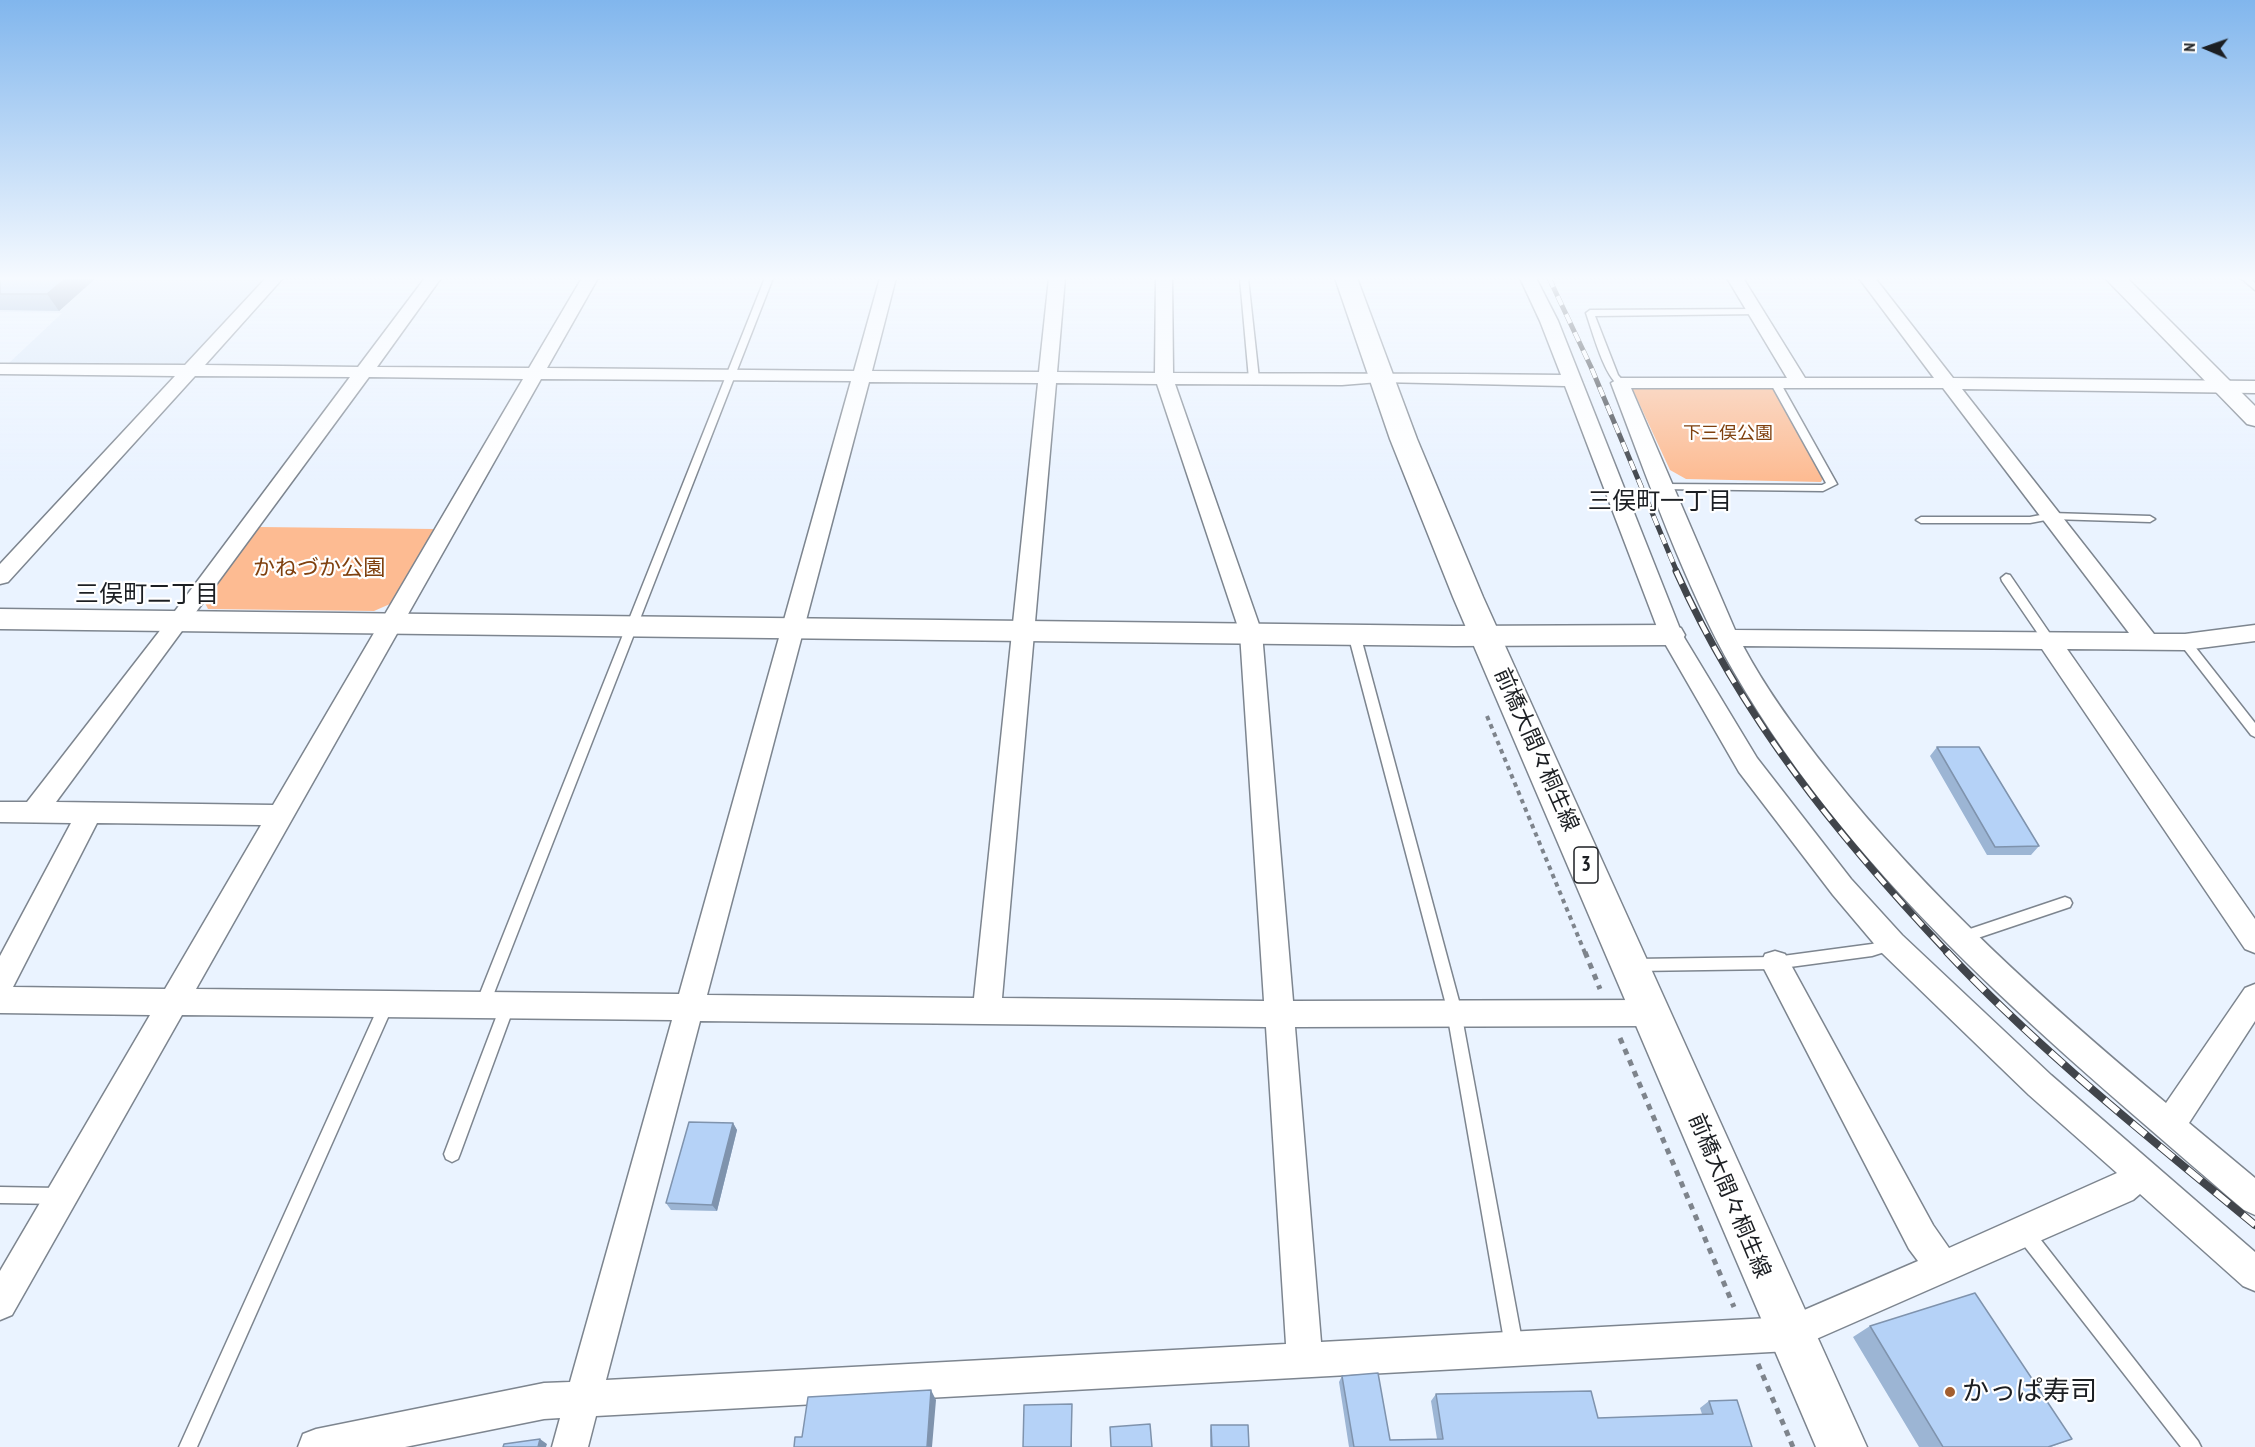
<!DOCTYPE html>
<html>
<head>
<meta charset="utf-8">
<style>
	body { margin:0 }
	#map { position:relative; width:2255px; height:1447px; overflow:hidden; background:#eaf3ff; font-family:"PT Sans Narrow",sans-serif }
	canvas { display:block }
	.north { position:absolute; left:2177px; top:18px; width:60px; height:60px; -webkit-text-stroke:4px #fff; paint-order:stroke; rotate:272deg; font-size:16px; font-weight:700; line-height:24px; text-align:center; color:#1c1f23 }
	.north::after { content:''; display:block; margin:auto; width:21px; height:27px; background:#1c1f23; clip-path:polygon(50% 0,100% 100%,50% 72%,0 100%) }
</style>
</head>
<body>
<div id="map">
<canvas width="2255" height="1447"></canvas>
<div class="north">N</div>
</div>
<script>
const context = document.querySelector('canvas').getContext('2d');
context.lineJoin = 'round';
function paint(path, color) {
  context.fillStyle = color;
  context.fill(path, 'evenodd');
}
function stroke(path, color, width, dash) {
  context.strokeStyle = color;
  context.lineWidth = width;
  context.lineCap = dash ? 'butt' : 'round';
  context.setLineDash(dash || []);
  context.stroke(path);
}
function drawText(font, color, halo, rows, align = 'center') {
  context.font = font + ' "PT Sans Narrow","Noto Sans JP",sans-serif';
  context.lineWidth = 4.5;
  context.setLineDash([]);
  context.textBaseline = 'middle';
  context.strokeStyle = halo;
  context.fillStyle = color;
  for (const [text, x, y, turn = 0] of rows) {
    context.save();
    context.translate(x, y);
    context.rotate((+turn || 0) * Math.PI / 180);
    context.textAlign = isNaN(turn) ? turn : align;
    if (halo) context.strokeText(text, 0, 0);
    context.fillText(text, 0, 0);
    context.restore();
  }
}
const built = new Path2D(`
	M 0,278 L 265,278 L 192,360 L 180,364 L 9,363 L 62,313 L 0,312 Z`);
const green = new Path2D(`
	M 1638,386 L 1772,388 L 1824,476 L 1821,482 L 1686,479 L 1670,470 L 1632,388 Z
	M 259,527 L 434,529 L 390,604 L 374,611 L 208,609 L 204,601 Z`);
const pathFar1 = new Path2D(`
	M 1487,716 L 1585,953`);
const path = new Path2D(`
	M 1585,952 L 1600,989
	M 1620,1038 L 1734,1307
	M 1758,1364 L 1793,1447`);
const service = new Path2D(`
	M 765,278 L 773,278 L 489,1006 L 487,1011 L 482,1012 L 477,1011 L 475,1006 Z
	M 1240,278 L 1248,278 L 1259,379 L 1254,382 L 1249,379 Z
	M 2241,278 L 2250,278 L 2255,283 L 2255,290 Z
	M 1756,309 L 1760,312 L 1759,314 L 1595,316 L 1618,375 L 1625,383 L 1620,386 C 1605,379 1592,330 1586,313 L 1590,310 Z
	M 1776,381 L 1781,384 L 1837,484 L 1823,491 L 1657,489 L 1656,487 L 1661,484 L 1822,485 L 1826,483 L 1771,384 Z
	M 2051,513 L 2150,516 L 2155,519 L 2150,522 L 2051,519 L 2030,523 L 1921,523 L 1916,520 L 1921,517 L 2030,517 Z
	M 2006,574 L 2010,575 L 2053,638 L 2055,641 L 2053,644 L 2045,644 L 2002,581 L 2001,578 Z
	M 1354,630 L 1360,634 L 1459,1001 L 1523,1346 L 1520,1352 L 1514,1355 L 1508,1352 L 1505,1346 L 1445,1001 L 1348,634 Z
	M 2185,638 L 2189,639 L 2255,723 L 2255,737 L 2251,735 L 2181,645 L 2179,642 Z
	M 2065,897 L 2070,899 L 2072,903 L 2070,907 L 1960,944 L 1955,942 L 1953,938 L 1955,934 Z
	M 1892,938 L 1897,940 L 1899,944 L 1897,948 L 1872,956 L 1775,969 L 1635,971 L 1630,969 L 1628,965 L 1630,961 L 1635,959 L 1775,957 L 1872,944 Z
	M 386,1000 L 391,1001 L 393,1006 L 197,1447 L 179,1447 L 381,1001 Z
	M 507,1001 L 512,1002 L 514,1007 L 460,1154 L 458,1159 L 452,1162 L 446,1159 L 444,1154 L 500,1007 L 502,1002 Z
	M 0,1187 L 59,1188 L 65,1190 L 67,1196 L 65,1202 L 59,1204 L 0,1203 Z
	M 2024,1224 L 2030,1226 L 2198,1441 L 2201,1447 L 2181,1447 L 2018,1238 L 2016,1232 L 2018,1226 Z`);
const minor = new Path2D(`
	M 266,278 L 283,278 L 205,365 L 358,367 L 425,278 L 441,278 L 377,367 L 529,368 L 582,278 L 598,278 L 547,368 L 854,371 L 880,278 L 896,278 L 872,371 L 1039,372 L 1049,278 L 1065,278 L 1057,372 L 1155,373 L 1156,278 L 1172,278 L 1173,373 C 1303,374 1432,373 1561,375 L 1540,321 L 1520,278 L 1536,278 L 1558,321 L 1682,634 L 1757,758 L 1851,879 L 1902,935 L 2051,1075 L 2255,1252 L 2255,1291 L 2243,1286 L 2140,1194 L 2133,1200 L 1789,1351 L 596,1416 L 588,1447 L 552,1447 L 560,1418 L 544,1419 L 405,1447 L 298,1447 L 303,1434 L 316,1429 L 544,1383 L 570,1382 L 672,1020 L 182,1015 L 12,1315 L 0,1320 L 0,1271 L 150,1015 L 0,1013 L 0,956 L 71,823 L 0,822 L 0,802 L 27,802 L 172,615 L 350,377 L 195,376 L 8,582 L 0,584 L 0,564 L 175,376 L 0,374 L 0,364 L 185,365 ZM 369,377 L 523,379 L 273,805 L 56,802 ZM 541,379 L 851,381 L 679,994 L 196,989 ZM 869,382 L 1038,383 L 974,998 L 707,995 ZM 1379,382 L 1565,386 L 1660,635 L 1739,772 L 1833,895 L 1882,953 L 2029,1095 L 2117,1173 L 1949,1248 L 1933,1225 L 1785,954 L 1775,951 L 1765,954 L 1761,963 L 1909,1249 L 1918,1261 L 1788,1317 L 1321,1342 L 1295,1027 L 1651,1026 L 1661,1022 L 1665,1013 L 1661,1004 L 1651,1000 L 1293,1001 L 1262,633 L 1175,384 L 1342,385 ZM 1056,383 L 1157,384 L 1240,633 L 1264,1001 L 1002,998 ZM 97,823 L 261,825 L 165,989 L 13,987 ZM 700,1021 L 1266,1027 L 1286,1344 L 606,1380 Z
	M 1727,278 L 1743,278 L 1805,378 L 1934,378 L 1859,278 L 1875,278 L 1953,378 L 2255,381 L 2255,393 L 1962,389 L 2154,634 L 2185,634 L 2255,625 L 2255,641 L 2185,650 L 2067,649 L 2255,919 L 2255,953 L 2245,949 L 2042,649 L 1743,646 C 1767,691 1798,733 1830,773 C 1928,897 2045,1002 2166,1103 L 2245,988 L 2255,984 L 2255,1021 L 2189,1123 L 2255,1178 L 2255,1215 L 2244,1210 C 2058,1049 1858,888 1734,672 C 1684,585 1647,477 1611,383 L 1620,378 L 1787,378 ZM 1631,388 L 1943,388 L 2129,633 L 1735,630 Z`);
const tertiary = new Path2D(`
	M 2105,278 L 2127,278 L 2255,406 L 2255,426 L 2247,424 Z
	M 0,609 L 1454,626 L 1671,625 L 1681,628 L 1685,635 L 1681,642 L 1671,645 L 1454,646 L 0,629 Z`);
const primary = new Path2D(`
	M 1335,278 L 1357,278 L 1417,439 L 1483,597 L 1867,1447 L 1816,1447 L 1453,597 L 1390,439 Z`);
const railFar2 = new Path2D(`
	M 1549,278 L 1591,367 L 1677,572`);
const railFar1 = new Path2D(`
	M 1676,571 C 1743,720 1837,835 1948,953`);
const rail = new Path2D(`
	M 1947,952 C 2041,1052 2150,1138 2255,1225`);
const wall = new Path2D(`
	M 0,278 L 96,278 L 59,311 L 0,310 Z
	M 1937,747 L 2039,846 L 2031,855 L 1987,855 L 1930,756 Z
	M 733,1123 L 737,1130 L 717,1211 L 671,1210 L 666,1203 Z
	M 1870,1326 L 2072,1439 L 2051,1447 L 1919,1447 L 1853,1337 Z
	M 1342,1376 L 1390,1440 L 1437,1439 L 1431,1401 L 1436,1394 L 1598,1418 L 1702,1414 L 1700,1408 L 1709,1401 L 1752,1447 L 1349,1447 L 1339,1382 Z
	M 1211,1425 L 1249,1447 L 1210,1447 L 1210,1430 Z`);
const shadedWall = new Path2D(`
	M 66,278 L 96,278 L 59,311 L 47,294 Z
	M 733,1123 L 737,1130 L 717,1211 L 712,1205 Z
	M 931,1390 L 936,1400 L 932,1447 L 927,1447 Z
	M 1072,1404 L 1072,1447 L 1071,1447 Z
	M 540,1439 L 547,1444 L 546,1447 L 538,1447 Z`);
const building = new Path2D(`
	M 0,278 L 66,278 L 47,294 L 0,294 Z
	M 1937,747 L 1979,747 L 2039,846 L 1995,847 Z
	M 689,1122 L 733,1123 L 712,1205 L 666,1203 Z
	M 1975,1293 L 2072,1439 L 2048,1447 L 1943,1447 L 1870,1326 Z
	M 1378,1373 L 1390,1440 L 1443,1439 L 1436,1394 L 1591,1391 L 1598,1418 L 1713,1414 L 1709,1401 L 1737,1400 L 1752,1447 L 1354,1447 L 1342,1376 Z
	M 931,1390 L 927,1447 L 794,1447 L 795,1437 L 802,1437 L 808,1397 Z
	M 1072,1404 L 1071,1447 L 1023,1447 L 1024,1405 Z
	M 1150,1424 L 1152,1447 L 1111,1447 L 1110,1427 Z
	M 1211,1425 L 1248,1425 L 1249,1447 L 1212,1447 Z
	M 540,1439 L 538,1447 L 503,1447 L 504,1444 Z`);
const markers = [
	[1950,1392,6,"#a25e2f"]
];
const farParknames = [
	["下三俣公園",1728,434]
];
const shields = [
	[1586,865,24]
];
const shieldNames = [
	["3",1586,865]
];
const parkNames = [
	["かねづか公園",319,569]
];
const streetNames = [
	["前橋大間々桐生線",1536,750,66],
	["前橋大間々桐生線",1729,1196,67]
];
const neighbourhoodNames = [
	["三俣町一丁目",1660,502],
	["三俣町二丁目",147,595]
];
const nearPoinames = [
	["かっぱ寿司",1962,1392]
];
paint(built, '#dae8f9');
paint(green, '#fdbb92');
stroke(service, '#7d858f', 3);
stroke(minor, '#7d858f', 3);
stroke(tertiary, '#7d858f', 3);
stroke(primary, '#7d858f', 3);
stroke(pathFar1, '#7e848c', 4, [4.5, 4.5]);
stroke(path, '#7e848c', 5, [6, 6]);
paint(service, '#fff');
paint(minor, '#fff');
paint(tertiary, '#fff');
paint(primary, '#fff');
stroke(railFar2, '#41454b', 5);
stroke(railFar1, '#41454b', 7);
stroke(rail, '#41454b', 8);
stroke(railFar2, '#fff', 4, [10]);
stroke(railFar1, '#fff', 4.5, [14]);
stroke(rail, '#fff', 6, [18]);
paint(wall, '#9cb5d4');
paint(shadedWall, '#7f93ad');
paint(building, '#b5d2f7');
stroke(building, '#7f93ad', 1.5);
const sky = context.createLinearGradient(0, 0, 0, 480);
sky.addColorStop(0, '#81b6ed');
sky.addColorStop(0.58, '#f6faff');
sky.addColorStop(1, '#f6faff00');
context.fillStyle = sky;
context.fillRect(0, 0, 2255, 480);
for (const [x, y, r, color] of markers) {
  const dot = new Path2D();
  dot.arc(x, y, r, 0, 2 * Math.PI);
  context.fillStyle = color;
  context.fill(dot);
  stroke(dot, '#fff', 2);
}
drawText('18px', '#7f400e', '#fff', farParknames);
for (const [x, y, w] of shields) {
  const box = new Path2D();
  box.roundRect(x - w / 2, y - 18, w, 36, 4.5);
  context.fillStyle = '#fff';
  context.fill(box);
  stroke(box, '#1c1f23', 1.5);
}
drawText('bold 21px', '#1c1f23', null, shieldNames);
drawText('22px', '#7f400e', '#fff', parkNames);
drawText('22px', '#1c1f23', '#fff', streetNames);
drawText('24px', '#1c1f23', '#fff', neighbourhoodNames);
drawText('27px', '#1c1f23', '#fff', nearPoinames, 'left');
</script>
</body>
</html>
